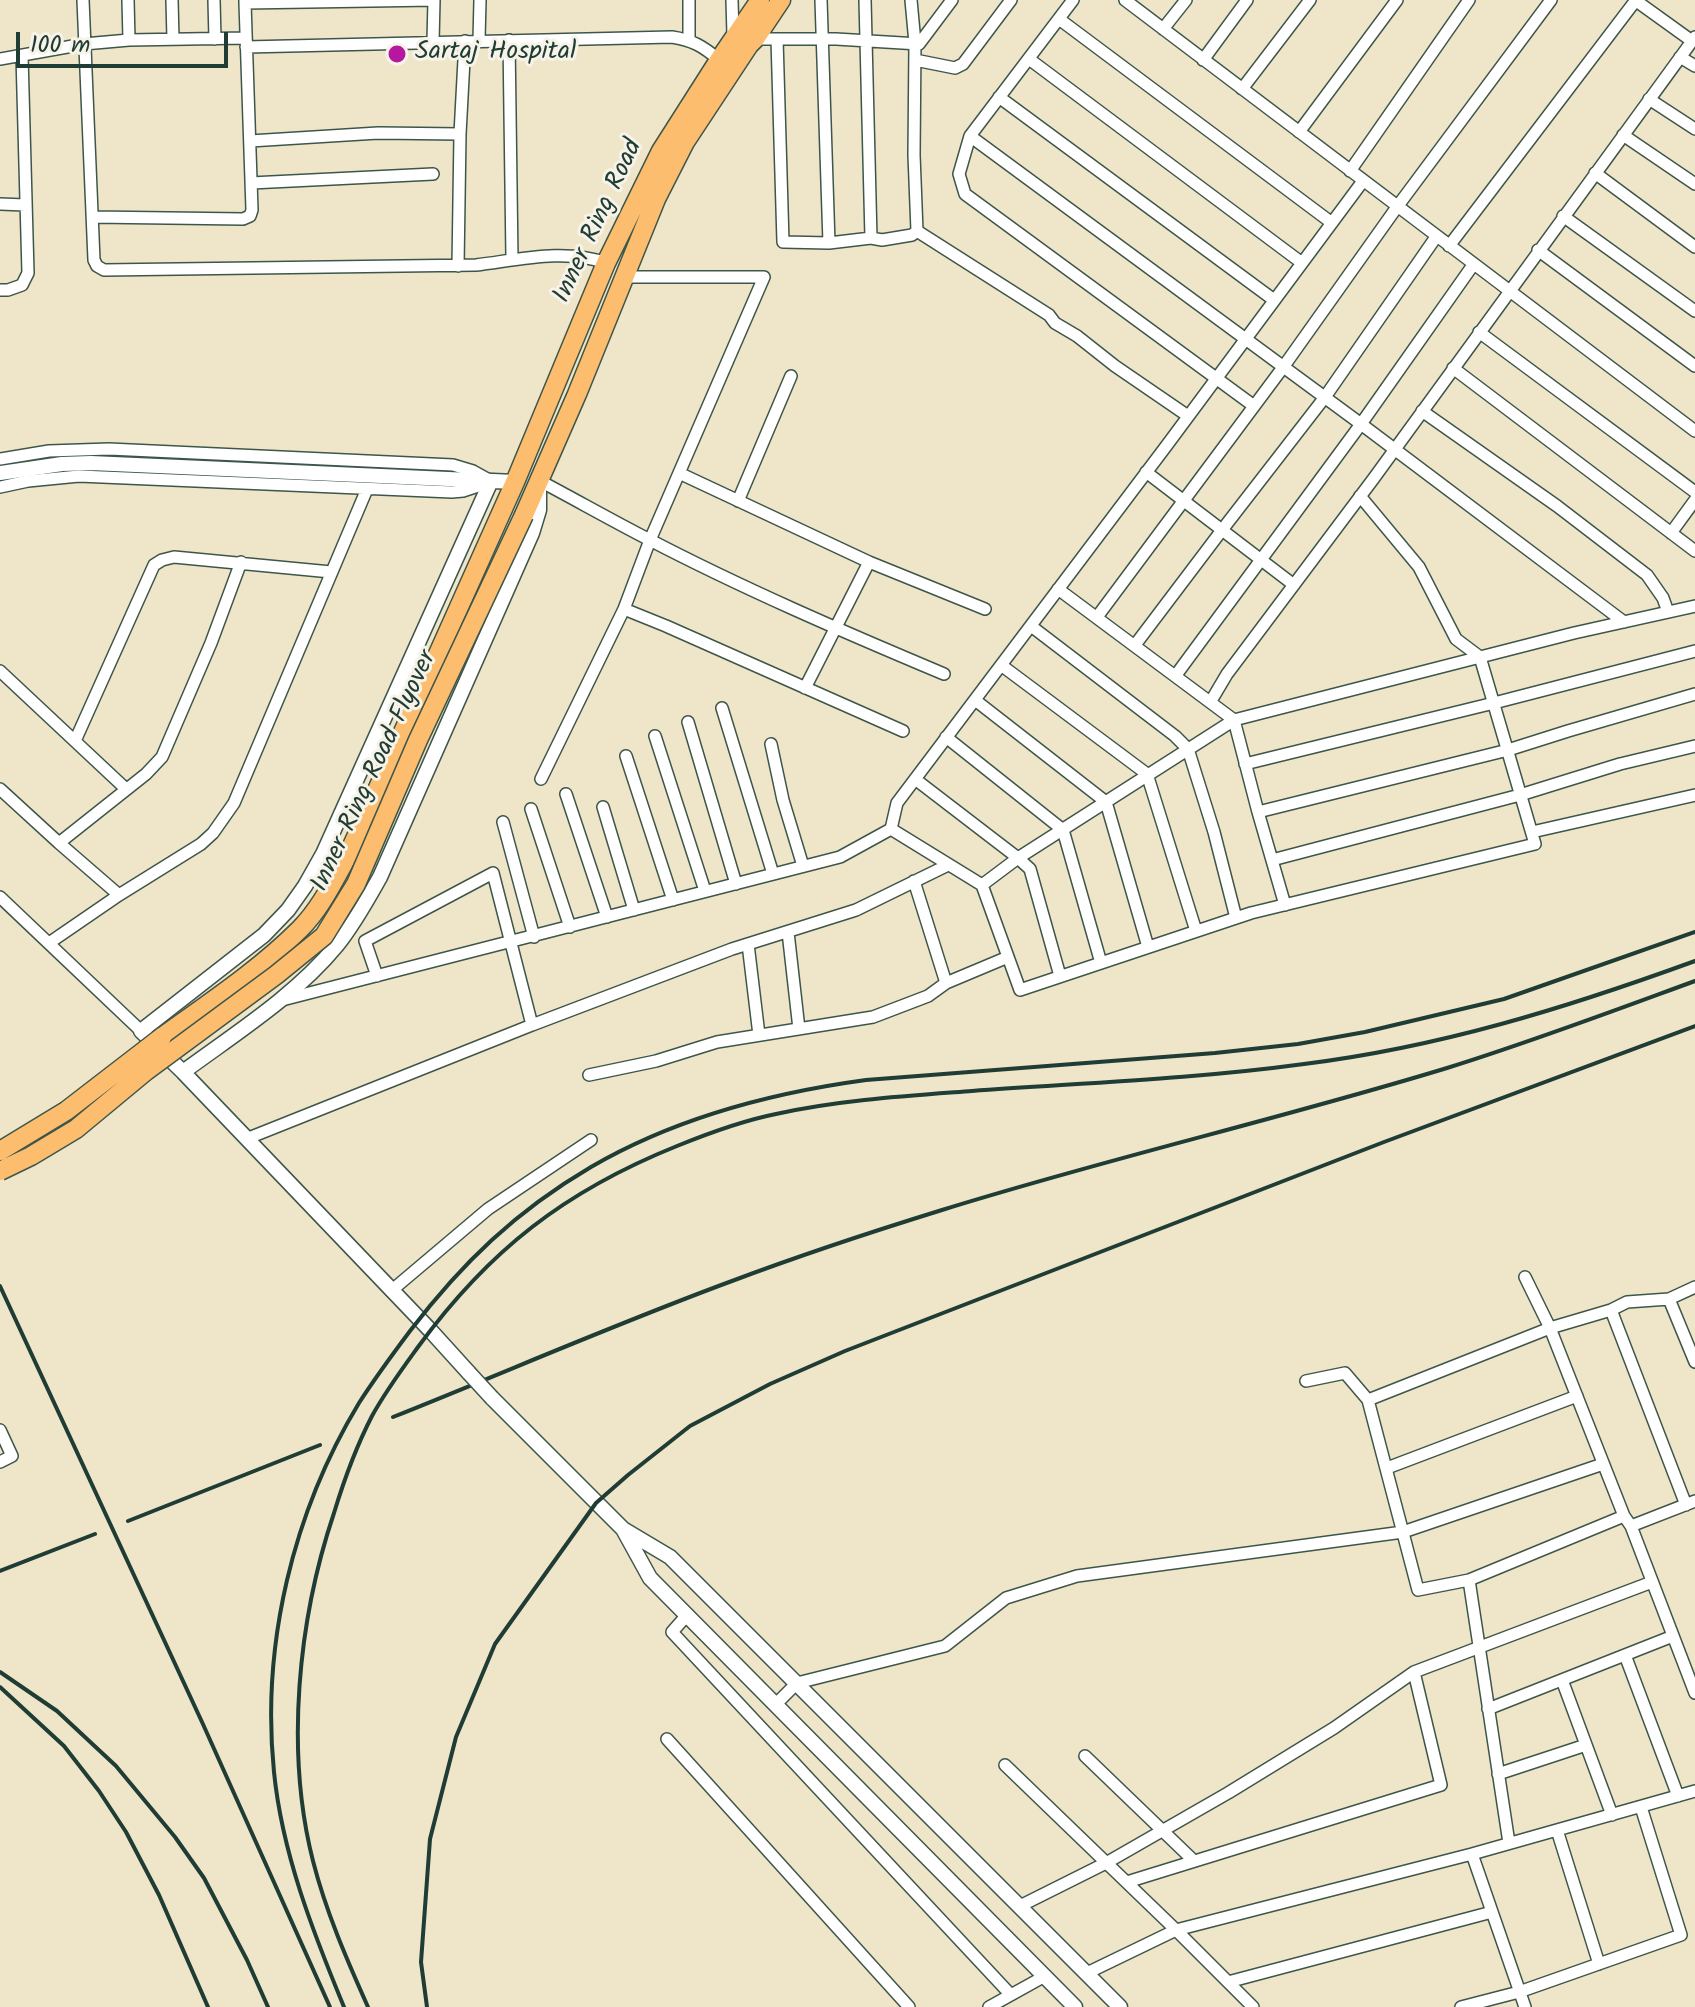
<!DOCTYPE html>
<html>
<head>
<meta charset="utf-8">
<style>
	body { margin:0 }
	#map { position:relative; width:1695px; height:2007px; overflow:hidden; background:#efe5c9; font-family:Kalam,sans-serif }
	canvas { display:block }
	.scale { position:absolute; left:16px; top:32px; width:212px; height:36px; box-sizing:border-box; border:4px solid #1f3d34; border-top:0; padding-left:10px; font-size:24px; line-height:28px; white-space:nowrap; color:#1f3d34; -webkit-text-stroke:6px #f7f3e8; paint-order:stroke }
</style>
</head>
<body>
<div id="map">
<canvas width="1695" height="2007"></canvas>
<div class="scale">100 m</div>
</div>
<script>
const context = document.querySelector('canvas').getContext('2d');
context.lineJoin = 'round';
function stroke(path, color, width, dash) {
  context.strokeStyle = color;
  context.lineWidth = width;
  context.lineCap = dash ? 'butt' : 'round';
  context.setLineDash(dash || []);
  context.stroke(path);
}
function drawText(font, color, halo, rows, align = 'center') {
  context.font = font + ' Kalam,sans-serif';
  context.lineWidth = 6;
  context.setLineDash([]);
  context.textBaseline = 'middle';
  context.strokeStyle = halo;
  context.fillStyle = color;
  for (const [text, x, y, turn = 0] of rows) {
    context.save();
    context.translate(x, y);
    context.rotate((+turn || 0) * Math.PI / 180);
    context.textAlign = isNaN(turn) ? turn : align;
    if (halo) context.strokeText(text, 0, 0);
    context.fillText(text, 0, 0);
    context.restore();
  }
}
const minor = new Path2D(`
	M 83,0 L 94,260 L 97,266 L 104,270 L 476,265 C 518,260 565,248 606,263
	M 128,0 L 129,40
	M 172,0 L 173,39
	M 214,0 L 215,39
	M 245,0 L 245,3 L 434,0
	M 689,0 L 689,40
	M 732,0 L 733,35
	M 821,0 L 829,243
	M 865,0 L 871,238
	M 911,0 L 915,43 L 914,155 L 917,231
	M 1073,0 L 970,136 L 1361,424 L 1624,622
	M 1125,0 L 1695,431
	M 1635,0 L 1692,41
	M 1059,19 L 1332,223
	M 1163,29 L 1186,0
	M 755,39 L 836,39 L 919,44 L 952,0
	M 777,39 L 783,242 L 829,243 L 871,238 L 882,240 L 912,235 L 917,231
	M 479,40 L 480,0
	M 509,40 L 512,259
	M 433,42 L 434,0
	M 246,47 L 672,37 C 692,40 703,46 719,60
	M 1680,57 L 1695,66
	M 0,59 L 84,44 L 129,40 L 246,38
	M 1029,59 L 1302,263
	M 915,60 L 955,68 L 963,64 L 1011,0
	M 1203,60 L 1247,0
	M 1242,89 L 1310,0
	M 999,97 L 1274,300
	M 1649,99 L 1695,129
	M 1299,132 L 1397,0
	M 1623,135 L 1695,184
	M 970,136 L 959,174 L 965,194 L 1254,406
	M 250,141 L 378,133 L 460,134
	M 1350,171 L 1469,0
	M 1595,173 L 1695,247
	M 251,183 L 433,174
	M 0,204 L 25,205
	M 1563,216 L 1695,311
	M 93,217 L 243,219 L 250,216 L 252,210 L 245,3
	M 917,231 L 1049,315 L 1055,323 L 1077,336 L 1115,366 L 1188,416
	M 1449,246 L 1636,0
	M 1538,250 L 1695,366
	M 458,266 L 460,134 L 465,41
	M 0,290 L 8,290 L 22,285 L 28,273 L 22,56
	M 1479,332 L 1695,492
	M 1453,368 L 1695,551
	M 1422,411 L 1557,506 L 1647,575 L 1663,598 L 1668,612
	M 0,459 L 49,451 L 109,449 L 453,465 L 473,471 L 491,481
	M 1146,472 L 1294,585
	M 679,473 L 869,562 L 805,688
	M 540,481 C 576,500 611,520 648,539 C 744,589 844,632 944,674
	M 0,487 L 28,481 L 79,476 L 452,492 L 463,491 L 487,483
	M 1360,496 L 1419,567 L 1456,639 L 1480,657 L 1535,844 L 1251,913 L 1020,990 L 982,885 L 1018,858 L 1234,720 L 1574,633 L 1695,606
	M 738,501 L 791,376
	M 1671,533 L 1695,500
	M 869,562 L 985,609
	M 1058,589 L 1234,720 L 1258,812
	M 624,609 L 666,626 L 903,731
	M 1097,617 L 1284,366 L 1397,207 L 1551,0
	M 1031,626 L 1175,736 L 1188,749 L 1214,832 L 1236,918
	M 1135,645 L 1222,530 L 1325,397 L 1436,237
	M 1001,665 L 1147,774 L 1196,931
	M 0,671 L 126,789
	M 1176,675 L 1361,424 L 1473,265
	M 975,700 L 1106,802 L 1148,947
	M 1211,701 L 1227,674 L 1374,478 L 1695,37
	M 722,708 L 773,874
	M 688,722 L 736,884
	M 655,736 L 705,891
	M 946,737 L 1063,830 L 1101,963
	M 75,741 L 154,565 L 162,560 L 174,557 L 331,572
	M 771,744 L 783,800 L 803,866
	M 626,756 L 673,900
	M 1245,764 L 1494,703 L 1695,651
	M 541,779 L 624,609 L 650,540 L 764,277 L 625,277
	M 915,779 L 1018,858 L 1030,869 L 1060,976
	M 0,789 L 59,843 L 119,895
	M 566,794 L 607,917
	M 603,807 L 634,910
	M 531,809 L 570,927
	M 503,822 L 534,937
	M 1532,832 L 1695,795
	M 59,843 L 146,774 L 162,757 L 211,643 L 241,562
	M 1272,860 L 1520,795 L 1620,764 L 1695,746
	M 914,881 L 946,983
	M 982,885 L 891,829 L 897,803 L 1167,445 L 1363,181
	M 0,897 L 141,1031
	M 1285,905 L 1258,812 L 1508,750 L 1568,731 L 1695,694
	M 788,932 L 799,1029
	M 49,943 L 119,895 L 201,844 L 213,833 L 234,803 L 367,489
	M 748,944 L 759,1035
	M 377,976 L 365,941 L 493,873 L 532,1025 L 732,949 L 856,910 L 948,865
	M 282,1000 L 840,857 L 891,829
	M 589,1075 L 656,1061 L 717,1042 L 873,1017 L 928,996 L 946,983 L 1008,957
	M 246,1139 L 532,1025
	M 1525,1277 L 1550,1328 L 1611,1310 L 1627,1302 L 1669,1299
	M 1695,1287 L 1669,1299 L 1695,1362
	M 391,1291 L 488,1209 L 591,1140
	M 1611,1310 L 1686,1505
	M 1306,1381 L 1345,1373 L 1368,1400
	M 0,1430 L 12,1456 L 0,1462
	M 1387,1468 L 1577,1396
	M 1695,1501 L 1631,1526 L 1695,1693
	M 1469,1580 L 1418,1590 L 1368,1400 L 1550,1328 L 1624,1516
	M 687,1615 L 672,1632 L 1010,1994
	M 1625,1655 L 1678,1796
	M 1562,1680 L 1612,1815
	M 775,1705 L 797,1683 L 945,1646 L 1006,1598 L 1077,1576 L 1403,1532 L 1603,1464
	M 1488,1709 L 1673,1636
	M 667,1739 L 909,2007
	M 1085,1756 L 1194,1861
	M 1005,1765 L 1176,1930 L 1087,1973
	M 1498,1774 L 1586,1745
	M 1557,1830 L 1599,1964
	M 1509,1843 L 1469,1580 L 1624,1516 L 1631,1526
	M 1472,1854 L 1695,1791
	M 1127,1882 L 1441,1785 L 1414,1672
	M 1020,1906 L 1106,1863 L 1228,1793 L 1334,1728 L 1414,1672 L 1652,1582
	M 1228,1982 L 1492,1912
	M 989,2007 L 1045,1976
	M 1253,2007 L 1176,1930 L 1472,1854 L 1525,2007
	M 1461,2007 L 1519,1992 L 1681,1935 L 1641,1807`);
const tertiary = new Path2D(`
	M 0,473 L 62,464 L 91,463 L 515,482
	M 183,1072 C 236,1033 295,996 337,945 C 354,924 367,900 380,877 L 532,533 L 539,510 L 539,485
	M 469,1373 L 430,1330 L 183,1072 L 141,1031 L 264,935 L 288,910 L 305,886 L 323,854 L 491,481
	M 492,1398 L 623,1529 L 670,1557 L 1120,2007
	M 623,1529 L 650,1578 L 1075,2007`);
const trunk = new Path2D(`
	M 524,515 L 577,394 L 656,199 L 685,142 L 749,45 L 755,39 L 781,0
	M 162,1037 C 209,1003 259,970 300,929 C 321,908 334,880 348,855 L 515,482 L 606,263 L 661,151 L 719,60 L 760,0`);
const rail = new Path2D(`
	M 0,1286 L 202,1722 L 330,2007
	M 393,1417 C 506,1372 618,1323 732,1281 C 801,1255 871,1232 942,1210 C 1109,1158 1280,1119 1447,1068 C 1531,1042 1613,1011 1695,981
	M 128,1521 L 320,1445
	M 0,1571 L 95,1534
	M 0,1672 L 57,1711 L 116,1766 L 175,1837 L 204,1878 L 247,1960 L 268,2007
	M 0,1687 L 64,1746 L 99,1791 L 126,1832 L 159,1895 L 208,2007
	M 344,2007 C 313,1932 282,1853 274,1772 C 261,1645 293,1512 359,1403 C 375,1378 392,1355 410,1331 C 462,1263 516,1211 591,1167 C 675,1118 770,1093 866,1080 L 1215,1053 L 1298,1044 L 1365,1032 L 1504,999 L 1695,932
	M 368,2007 C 347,1960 326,1912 313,1861 C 285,1751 298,1620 334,1513 C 344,1480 356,1447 372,1416 C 385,1392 402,1369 418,1347 C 489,1250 565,1191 677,1146 C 709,1133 741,1121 776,1114 C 840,1100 906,1096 972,1091 C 1082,1083 1194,1079 1304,1064 C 1440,1047 1566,1008 1695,961
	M 427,2007 L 421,1962 L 430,1839 L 456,1737 L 495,1644 L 596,1503 L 628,1475 L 690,1426 L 770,1384 L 845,1351 L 1384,1142 L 1695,1026`);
const tertiaryBridge = new Path2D(`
	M 469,1373 L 492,1398`);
const trunkBridge = new Path2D(`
	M 0,1151 L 66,1111 L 162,1037
	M 0,1171 L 31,1156 L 76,1129 L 146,1071 L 276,975 L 324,936 L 356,884 L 418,740 L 524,515`);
const markers = [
	[397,54,10,"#b5179e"]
];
const poiNames = [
	["Sartaj Hospital",415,54]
];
const streetNames = [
	["Inner Ring Road",600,222,-65],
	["Inner Ring Road Flyover",376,772,-65]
];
stroke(minor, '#3e564a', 14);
stroke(tertiary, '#3e564a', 17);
stroke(trunk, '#3e564a', 21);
stroke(minor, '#fff', 11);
stroke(tertiary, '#fff', 14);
stroke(trunk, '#fcbd6f', 18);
stroke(rail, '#1f3d34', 4);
stroke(tertiaryBridge, '#3e564a', 17, []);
stroke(trunkBridge, '#3e564a', 21, []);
stroke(tertiaryBridge, '#fff', 14);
stroke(trunkBridge, '#fcbd6f', 18);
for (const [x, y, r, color] of markers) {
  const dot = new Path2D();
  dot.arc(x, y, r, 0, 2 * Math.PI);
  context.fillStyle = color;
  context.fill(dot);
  stroke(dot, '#f7f3e8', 3);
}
drawText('26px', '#1f3d34', '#f7f3e8', poiNames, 'left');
drawText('26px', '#1f3d34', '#f7f3e8', streetNames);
</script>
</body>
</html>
